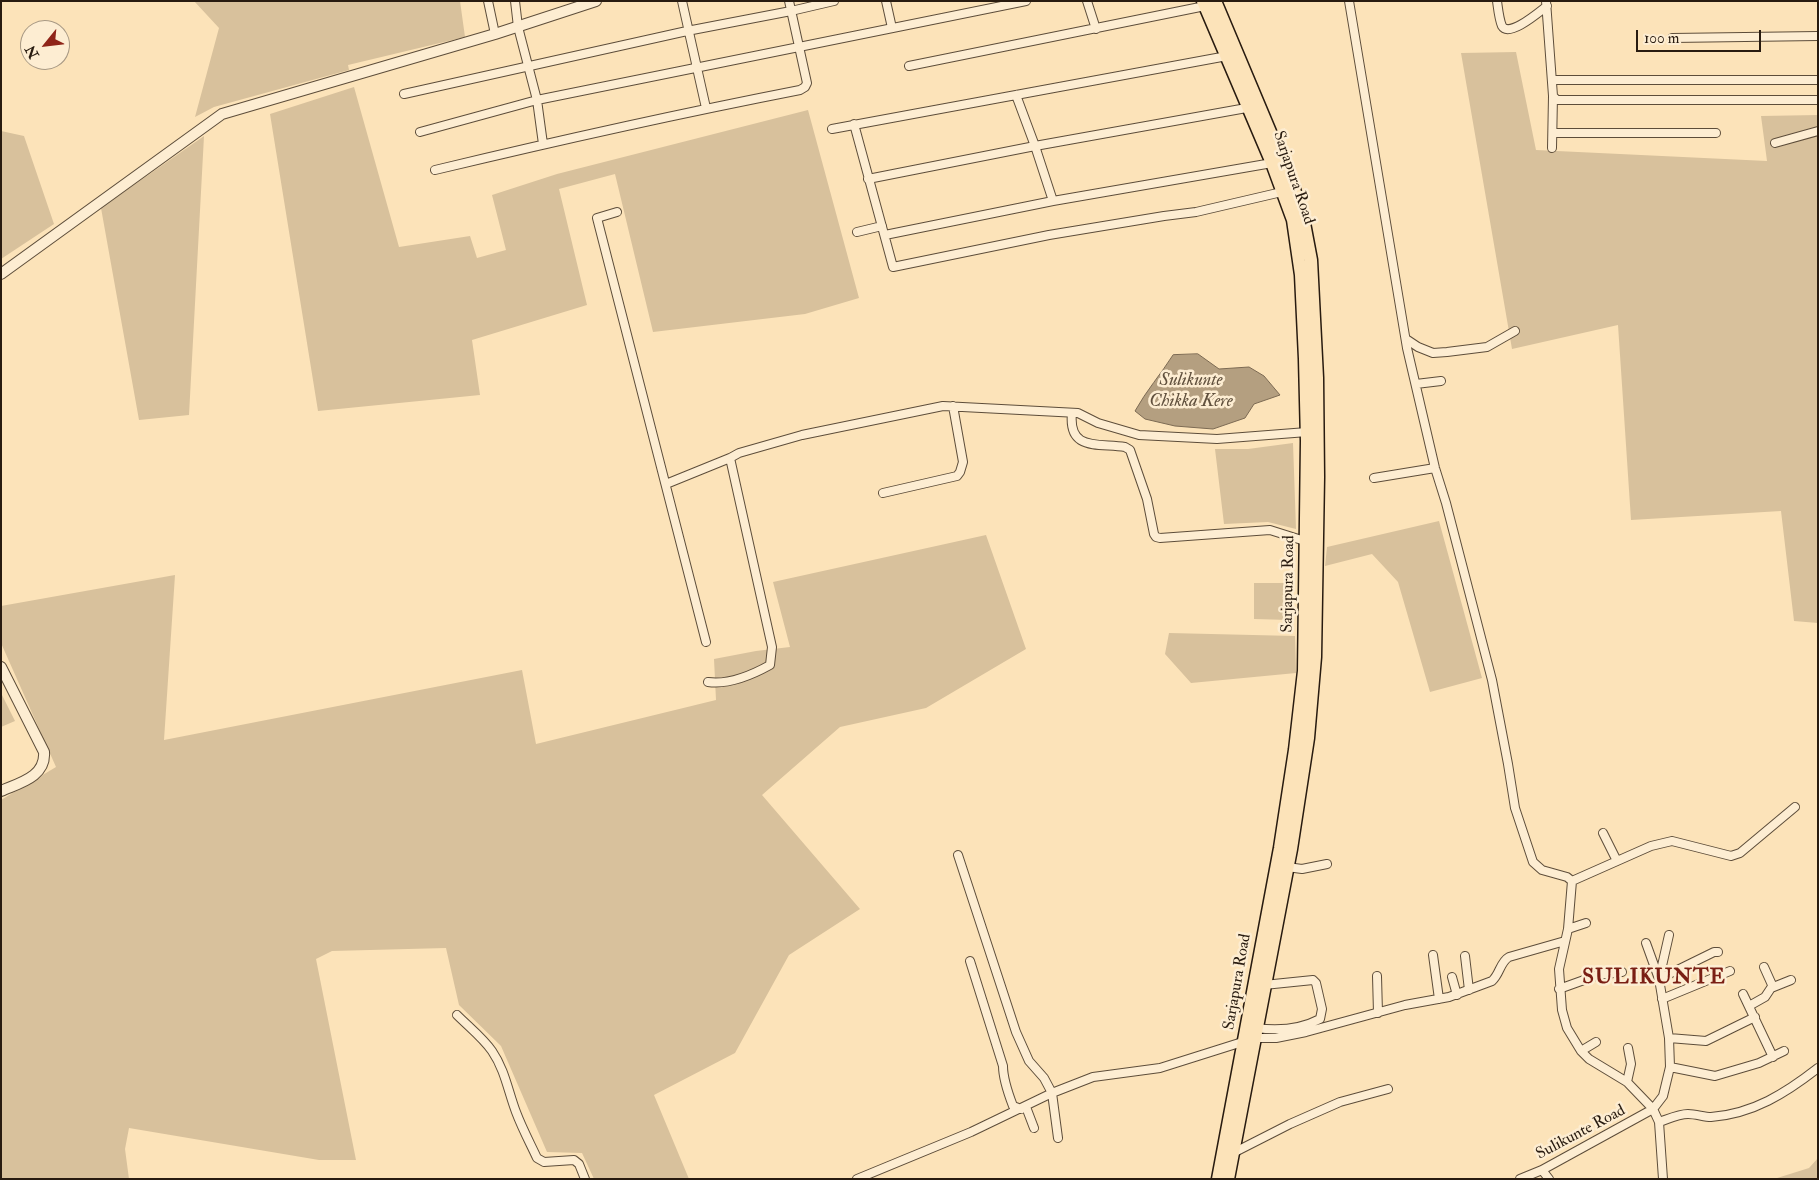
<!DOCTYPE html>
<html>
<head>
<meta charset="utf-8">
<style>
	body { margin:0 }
	#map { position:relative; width:1819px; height:1180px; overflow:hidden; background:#fce3b9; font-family:"IM FELL Double Pica",serif }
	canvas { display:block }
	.frame { position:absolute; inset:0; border:2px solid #281b10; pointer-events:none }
	.north { position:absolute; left:20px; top:20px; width:50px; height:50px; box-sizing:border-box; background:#fdedd2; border:1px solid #a89984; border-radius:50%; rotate:241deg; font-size:14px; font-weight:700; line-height:20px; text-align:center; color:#281b10 }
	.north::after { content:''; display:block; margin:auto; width:18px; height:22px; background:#8f2418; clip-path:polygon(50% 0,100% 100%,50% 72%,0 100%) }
	.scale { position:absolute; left:1636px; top:30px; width:125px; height:22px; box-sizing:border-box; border:2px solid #281b10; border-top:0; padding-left:6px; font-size:15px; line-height:18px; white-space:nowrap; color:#281b10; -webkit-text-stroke:4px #fdedd2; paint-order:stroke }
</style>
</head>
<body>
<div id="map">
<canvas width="1819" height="1180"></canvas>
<div class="frame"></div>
<div class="north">N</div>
<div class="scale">100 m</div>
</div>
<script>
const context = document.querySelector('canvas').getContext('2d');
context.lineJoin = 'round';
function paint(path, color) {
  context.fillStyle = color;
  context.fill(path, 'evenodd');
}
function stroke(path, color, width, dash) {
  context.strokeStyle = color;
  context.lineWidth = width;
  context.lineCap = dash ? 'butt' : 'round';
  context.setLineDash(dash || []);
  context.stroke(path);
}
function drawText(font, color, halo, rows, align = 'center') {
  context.font = font + ' "IM FELL Double Pica",serif';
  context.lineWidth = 5;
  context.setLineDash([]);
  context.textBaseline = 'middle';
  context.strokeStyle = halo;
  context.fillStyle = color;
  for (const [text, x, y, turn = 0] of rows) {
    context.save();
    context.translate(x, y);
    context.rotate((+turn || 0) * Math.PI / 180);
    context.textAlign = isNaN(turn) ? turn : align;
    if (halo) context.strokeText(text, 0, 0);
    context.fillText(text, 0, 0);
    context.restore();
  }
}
const green = new Path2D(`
	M 194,1 L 460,1 L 465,37 L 348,65 L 349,70 L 214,107 L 195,117 L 219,28 Z
	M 1516,52 L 1536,150 L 1767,161 L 1761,116 L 1818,115 L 1818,623 L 1794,621 L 1781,511 L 1631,520 L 1618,325 L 1512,349 L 1461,53 Z
	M 354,87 L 399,247 L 470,236 L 477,258 L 506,250 L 492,195 L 557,174 L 808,110 L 859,298 L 805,314 L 653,332 L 615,174 L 559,189 L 587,305 L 472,340 L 480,395 L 318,411 L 270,114 Z
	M 1,131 L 24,136 L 54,224 L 1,259 Z
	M 204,136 L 189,415 L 139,420 L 101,208 Z
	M 1293,443 L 1296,529 L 1268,522 L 1224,524 L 1215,449 L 1248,449 Z
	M 1439,521 L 1482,678 L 1430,692 L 1398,582 L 1372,554 L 1325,566 L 1327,547 Z
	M 986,535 L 1026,649 L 926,708 L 840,727 L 762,795 L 860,909 L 789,955 L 735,1053 L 654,1095 L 689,1179 L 594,1179 L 582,1153 L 547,1152 L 501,1046 L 459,1005 L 446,948 L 332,951 L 316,959 L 356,1160 L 319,1160 L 129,1128 L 125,1149 L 129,1179 L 1,1179 L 1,800 L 56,767 L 1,643 L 1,606 L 175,575 L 164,740 L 522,670 L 536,744 L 716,700 L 714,659 L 756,651 L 790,647 L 773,582 Z
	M 1254,583 L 1289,583 L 1289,620 L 1254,619 Z
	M 1169,633 L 1295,636 L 1296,673 L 1191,683 L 1165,654 Z
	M 1,693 L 15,721 L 1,727 Z
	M 1818,1158 L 1818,1179 L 1774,1179 L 1809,1168 Z`);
const water = new Path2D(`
	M 1198,354 L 1219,369 L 1249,367 L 1264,376 L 1280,395 L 1254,404 L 1245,418 L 1213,429 L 1175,426 L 1145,419 L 1135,411 C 1146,391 1161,374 1173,355 Z`);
const minor = new Path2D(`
	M 488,1 L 495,34
	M 515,1 L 518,27 L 537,100 L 543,144
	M 682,1 L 706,108
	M 886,1 L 892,28
	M 1087,1 L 1096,29
	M 1349,1 L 1407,348 L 1435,468 L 1446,503 L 1492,680 L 1508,764 L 1515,808 L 1533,862 L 1542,870 L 1567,877 L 1572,881 L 1568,929 L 1559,969 L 1562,1010 L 1567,1028 L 1581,1051 L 1589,1059 L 1627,1082 L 1653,1109 L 1659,1122 C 1668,1119 1679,1114 1688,1114 C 1696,1114 1704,1117 1711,1117 C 1753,1114 1786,1093 1818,1068
	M 1497,1 C 1498,8 1499,19 1502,26 C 1509,38 1539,12 1547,6
	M 1546,1 L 1553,96 L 1557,100 L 1818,100
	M 1672,38 L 1818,36
	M 909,66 L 1205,6
	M 1552,80 L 1818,80
	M 404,94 L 687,31 L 791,11 L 834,1
	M 1016,95 L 1035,146 L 1053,201
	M 854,124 L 893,267 L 1049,235 L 1164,216 L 1196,212 L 1286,191
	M 832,129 L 1227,56
	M 420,132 L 537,100 L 1026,1
	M 1553,133 L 1716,133
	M 1775,143 L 1818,131
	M 1552,148 L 1553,96
	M 435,170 C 556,141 677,114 800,90 L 805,87 L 807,83 L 789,1
	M 868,179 L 1035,146 L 1252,107
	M 617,212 L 597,218 L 706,642
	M 857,232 L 882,226
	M 885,235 L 1053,201 L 1272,163
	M 1406,339 L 1418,347 L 1433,353 L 1447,352 L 1487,347 L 1515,331
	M 1416,384 L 1441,381
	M 1072,413 C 1068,451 1097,443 1125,447 L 1130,450 L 1147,499 L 1154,534 L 1156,537 L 1160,538 L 1270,530 L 1308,542
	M 1374,478 L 1435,468
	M 666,484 L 730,458 L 739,453 L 802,435 L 943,406 L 1078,413 L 1098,423 L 1139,435 L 1217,439 L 1307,432
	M 883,493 L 957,476 L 960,472 L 963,462 L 953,406
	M 708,682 C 729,685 752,675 770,665 L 772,647 L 730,458
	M 1603,833 L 1617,861
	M 958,855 L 1016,1032 L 1029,1061 L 1044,1078 L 1052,1093 L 1058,1138
	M 1287,867 L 1302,869 L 1327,864
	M 1572,881 L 1651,846 L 1672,841 L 1731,856 L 1740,853 L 1795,807
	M 1568,929 L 1586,923
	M 1646,943 L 1659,979 L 1714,952 L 1718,952
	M 1433,955 L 1439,999
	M 1465,956 L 1469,990
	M 970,961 L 1003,1066 C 1003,1079 1008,1093 1013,1106 L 1021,1109
	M 1764,967 L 1773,987
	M 1377,976 L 1378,1013
	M 1452,977 L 1457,995
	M 1559,989 L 1598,975 L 1622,972
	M 1743,994 L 1773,1057
	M 1662,999 L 1730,971
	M 1749,1006 L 1765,997 L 1771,988 L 1791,980
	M 457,1015 C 469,1027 483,1038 492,1051 C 505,1070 508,1091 516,1112 C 522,1128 530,1143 537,1158 L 544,1162 L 574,1160 L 579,1164 L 585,1179
	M 1256,1028 C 1278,1031 1301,1029 1320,1019 L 1322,1009 L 1316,983 L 1313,980 L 1264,985
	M 1669,1038 L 1706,1041 L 1755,1017
	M 1581,1051 L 1596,1042
	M 1670,1067 L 1715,1076 L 1759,1063 L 1784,1051
	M 1627,1082 L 1631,1064 L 1628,1048
	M 1026,1107 L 1034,1128
	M 1659,1122 L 1663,1179
	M 1233,1153 L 1290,1124 L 1340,1102 L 1388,1089
	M 1542,1170 L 1549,1179
	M 857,1179 L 971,1132 L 1052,1093 L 1093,1077 L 1160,1068 L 1255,1038 L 1276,1038 L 1306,1032 L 1405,1005 L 1449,997 L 1492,981 C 1500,974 1500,962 1509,957 L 1565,941
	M 1520,1179 L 1542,1170 L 1653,1109 L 1663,1096 L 1670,1067 L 1669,1038 L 1659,979 L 1669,935`);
const tertiary = new Path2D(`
	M 1,274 L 222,114 L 495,34 L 596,1
	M 1,667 L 44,752 C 46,777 19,783 1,791`);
const primary = new Path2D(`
	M 1203,1 L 1272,163 L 1293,220 L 1301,275 L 1305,359 L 1307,441 L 1304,671 L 1295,750 L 1280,848 L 1218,1179
	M 1215,1 L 1294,189 L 1304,223 L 1311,260 L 1317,378 L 1318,477 L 1315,657 L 1308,738 L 1291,849 L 1228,1179`);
const streetNames = [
	["Sarjapura Road",1293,178,71],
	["Sarjapura Road",1289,584,-89],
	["Sarjapura Road",1238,982,-80],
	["Sulikunte Road",1581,1133,-28]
];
const waterNames = [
	["Sulikunte",1191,381],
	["Chikka Kere",1191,402]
];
const districtNames = [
	["SULIKUNTE",1654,978]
];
paint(green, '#d8c19c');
paint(water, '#b49f80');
stroke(water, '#7c6a53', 1);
stroke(minor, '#5d4d3a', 10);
stroke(tertiary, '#5d4d3a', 12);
stroke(primary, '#281b10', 15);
stroke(minor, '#fdedd2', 8);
stroke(tertiary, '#fdedd2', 10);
stroke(primary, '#fce3b9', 12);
drawText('16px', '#281b10', '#fdedd2', streetNames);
drawText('italic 18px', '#60503d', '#fdedd2', waterNames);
context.letterSpacing = '1px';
drawText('bold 21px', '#7a1f14', '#fdedd2', districtNames);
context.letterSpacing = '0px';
</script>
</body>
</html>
